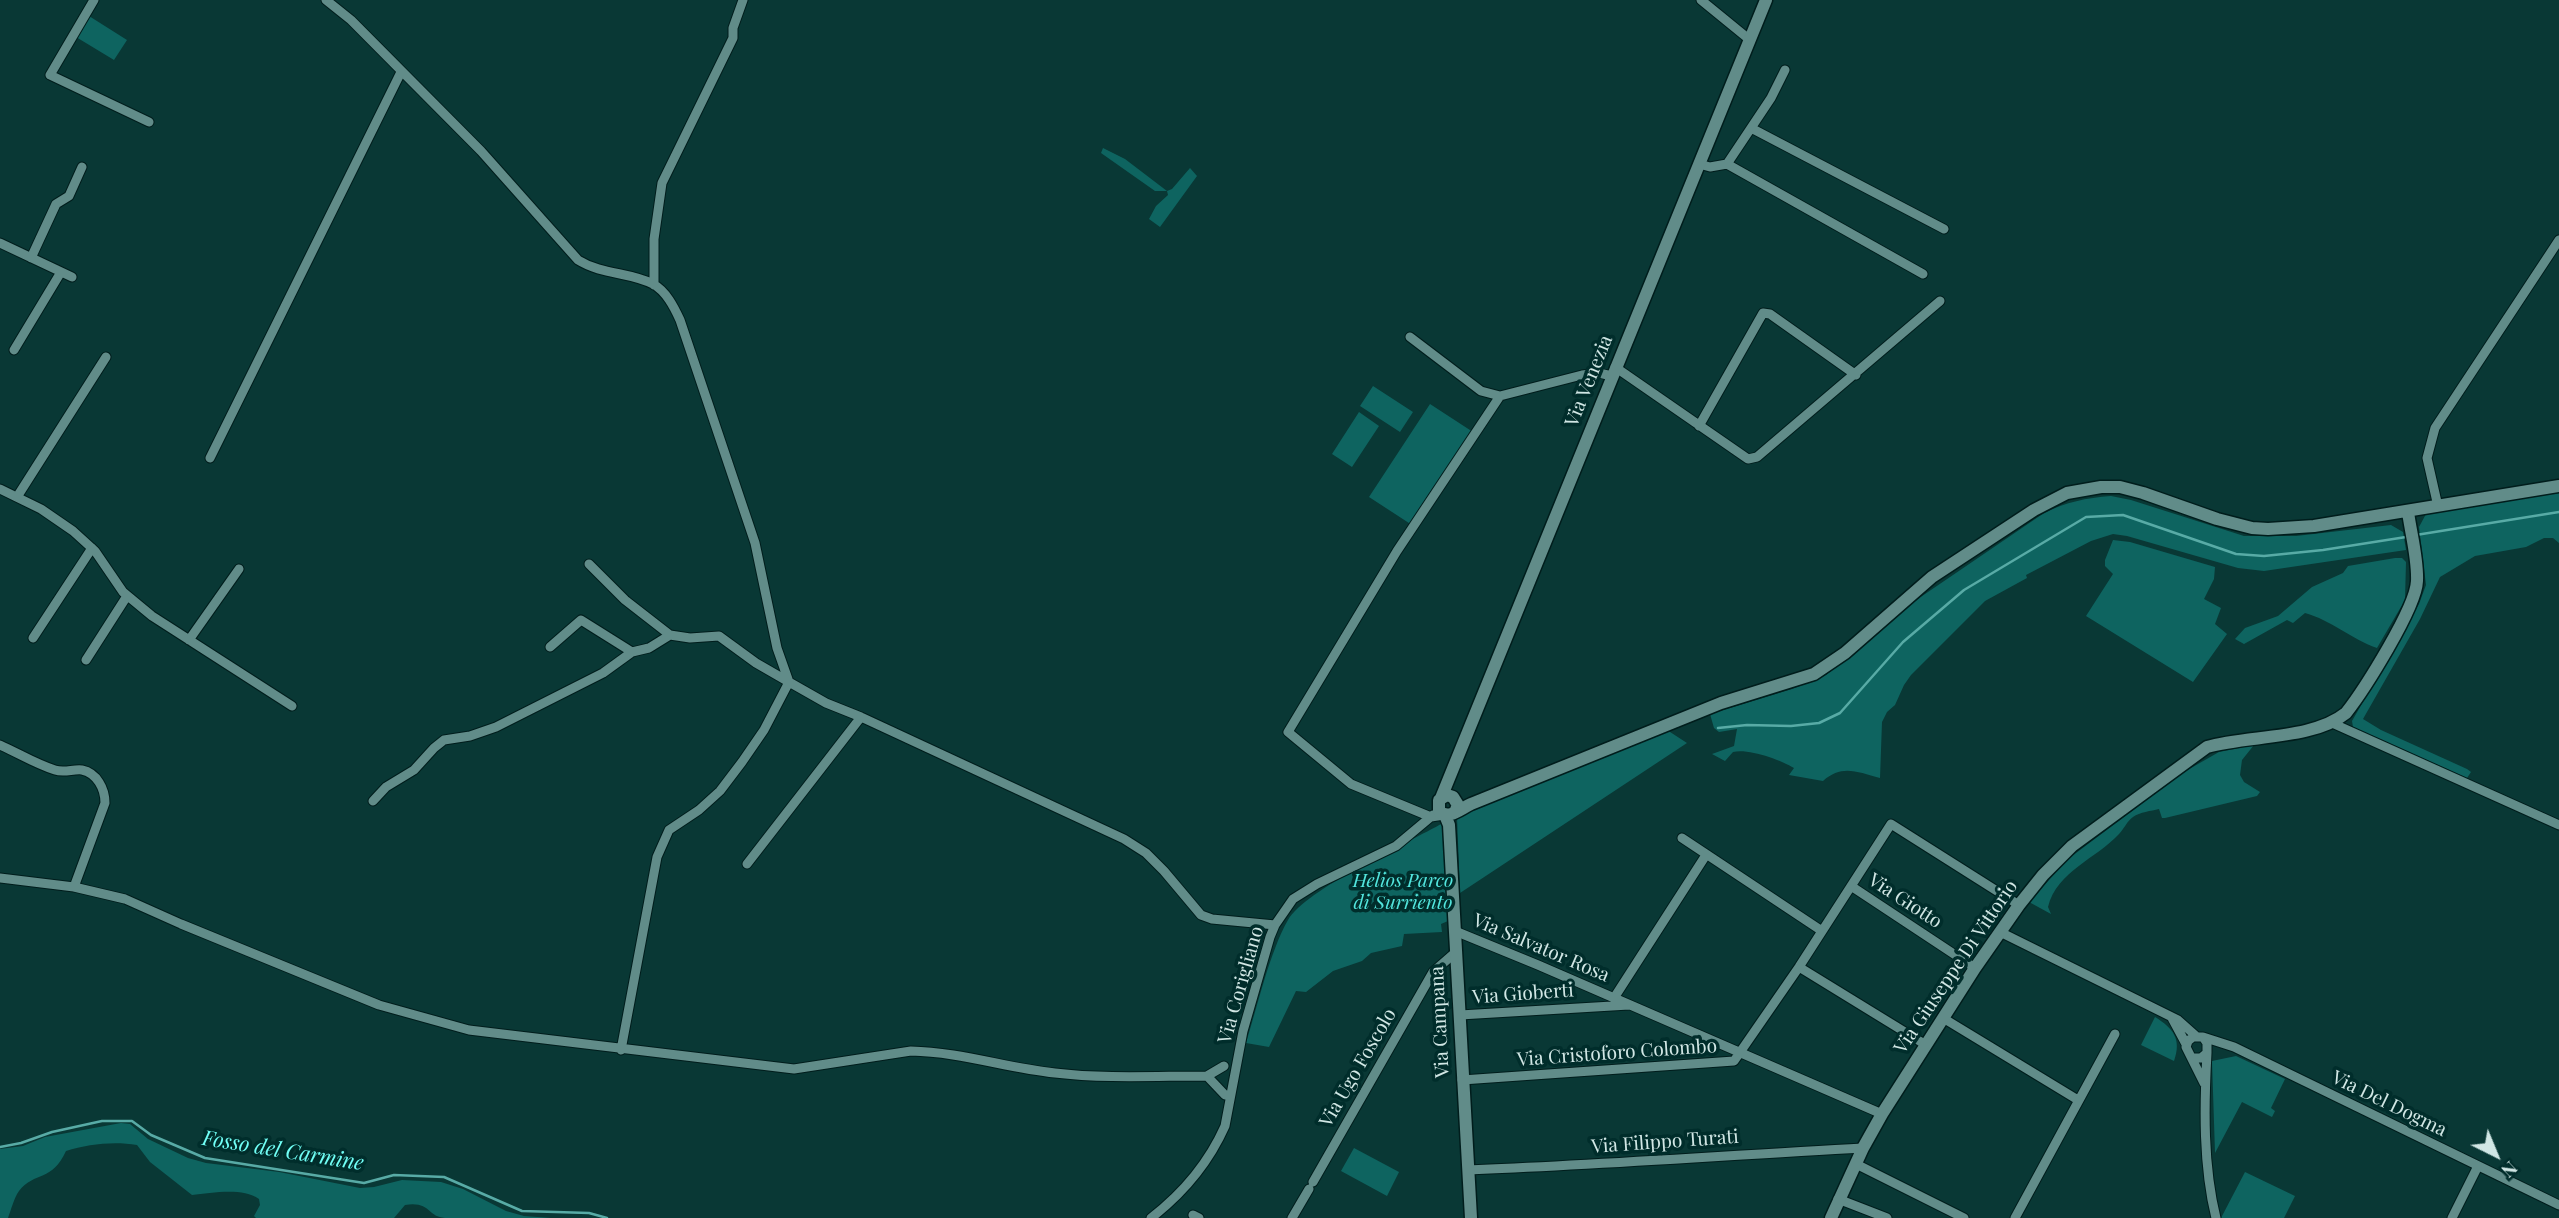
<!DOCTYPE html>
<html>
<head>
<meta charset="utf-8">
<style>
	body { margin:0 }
	#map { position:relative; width:2559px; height:1218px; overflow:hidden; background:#093835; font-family:"Playfair Display",serif }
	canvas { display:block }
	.north { position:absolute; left:2461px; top:1120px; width:70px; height:70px; -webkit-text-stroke:5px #002d2b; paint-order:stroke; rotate:137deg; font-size:19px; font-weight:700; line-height:28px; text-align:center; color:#d1e7e5 }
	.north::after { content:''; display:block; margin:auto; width:24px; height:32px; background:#d1e7e5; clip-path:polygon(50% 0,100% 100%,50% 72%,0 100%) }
</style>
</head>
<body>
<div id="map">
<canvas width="2559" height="1218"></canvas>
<div class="north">N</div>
</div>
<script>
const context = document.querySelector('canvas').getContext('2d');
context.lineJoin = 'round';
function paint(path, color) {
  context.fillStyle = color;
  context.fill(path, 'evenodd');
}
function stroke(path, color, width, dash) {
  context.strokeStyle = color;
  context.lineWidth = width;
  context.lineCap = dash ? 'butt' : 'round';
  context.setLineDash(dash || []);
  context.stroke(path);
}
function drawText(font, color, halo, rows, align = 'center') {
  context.font = font + ' "Playfair Display",serif';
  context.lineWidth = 7;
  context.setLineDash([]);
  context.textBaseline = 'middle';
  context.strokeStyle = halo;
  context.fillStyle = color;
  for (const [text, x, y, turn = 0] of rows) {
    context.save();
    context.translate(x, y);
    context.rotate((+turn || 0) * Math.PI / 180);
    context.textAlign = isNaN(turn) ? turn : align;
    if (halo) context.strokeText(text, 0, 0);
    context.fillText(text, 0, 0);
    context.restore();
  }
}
const green = new Path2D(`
	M 89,16 L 127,40 L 114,60 L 76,37 Z
	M 1103,148 L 1125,159 L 1167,191 L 1172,189 L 1190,168 L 1197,176 L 1160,227 L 1149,219 L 1156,206 L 1168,195 L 1167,191 L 1155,191 L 1101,153 Z
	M 1373,386 L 1413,412 L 1400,432 L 1360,406 Z
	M 1430,404 L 1473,432 L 1412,525 L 1369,497 Z
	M 1359,412 L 1379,426 L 1352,467 L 1332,454 Z
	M 2559,492 L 2559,543 L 2553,538 L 2544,538 L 2526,547 L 2475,556 L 2440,577 L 2420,619 L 2363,719 L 2381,730 L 2467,769 L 2471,772 L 2467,778 L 2353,727 L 2352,721 L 2419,604 L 2426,585 L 2419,527 L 2426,514 Z
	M 2111,496 L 2131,500 L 2244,536 L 2296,536 L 2391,525 L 2403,532 L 2406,550 L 2264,571 L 2238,568 L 2127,536 L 2113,534 L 2091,541 L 2026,575 L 2027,578 L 1985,601 L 1911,675 L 1904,685 L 1895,705 L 1887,712 L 1882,722 L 1880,778 C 1857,772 1842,764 1823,781 L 1789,775 L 1794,768 C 1781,760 1748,748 1733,752 L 1725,761 L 1712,754 L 1734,746 L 1737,729 L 1719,732 L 1714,728 L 1710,714 L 1792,689 L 1826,675 L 1906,607 L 2044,513 C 2066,502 2086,498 2111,496 Z
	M 2113,540 L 2130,542 L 2215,567 L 2214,579 L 2204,599 L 2221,608 L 2215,624 L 2227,634 L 2193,682 L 2086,616 L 2113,574 L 2105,566 L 2105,560 Z
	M 2395,558 L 2402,558 L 2406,562 L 2405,600 L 2377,648 C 2351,639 2331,620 2305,613 L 2293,623 L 2287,620 L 2244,644 L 2235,639 L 2245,628 L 2278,616 L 2312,587 L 2343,573 L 2348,566 Z
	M 1667,730 L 1687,743 L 1460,893 L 1457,817 Z
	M 2254,745 L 2242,760 L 2240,775 L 2244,782 L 2260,792 L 2257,796 L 2165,818 L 2162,818 L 2159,809 C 2151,811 2140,812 2133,817 C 2127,821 2124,829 2119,834 C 2096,859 2057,871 2048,907 L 2051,914 L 2029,902 L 2068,859 L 2184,772 L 2219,752 Z
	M 1443,823 L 1448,921 L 1441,924 L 1442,932 L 1404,934 L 1402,946 L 1371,953 L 1362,961 L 1333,971 L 1306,992 L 1296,991 L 1269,1047 L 1246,1043 C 1257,1008 1270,951 1288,920 C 1305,890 1409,842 1443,823 Z
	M 2155,1017 C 2173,1028 2182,1039 2174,1061 L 2141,1045 Z
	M 2236,1056 L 2285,1079 L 2271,1108 L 2275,1111 L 2272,1117 L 2242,1102 L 2215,1153 L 2212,1061 Z
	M 121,1123 L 130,1124 L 148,1139 L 188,1158 L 206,1163 L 279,1172 L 360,1188 L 374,1187 L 402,1180 L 441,1182 L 463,1189 L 506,1211 L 524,1216 L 551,1218 C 516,1218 480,1218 445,1218 C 427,1217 431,1201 405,1205 L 394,1218 L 256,1218 L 254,1216 L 260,1205 L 259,1199 C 242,1187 212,1193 192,1195 L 150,1162 L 137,1145 C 114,1141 88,1144 66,1151 C 52,1182 35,1171 19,1191 C 14,1198 11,1210 8,1218 L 0,1218 L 0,1149 L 23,1146 L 45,1137 Z
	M 1354,1148 L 1399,1172 L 1387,1196 L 1341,1171 Z
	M 2245,1172 L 2295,1196 L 2284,1218 L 2221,1218 Z`);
const stream = new Path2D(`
	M 2416,535 L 2559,512
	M 1718,728 L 1747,725 L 1791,726 L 1819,723 L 1840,713 L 1903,642 L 1964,590 L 2086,517 L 2123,515 L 2236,554 L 2264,556 L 2323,550 L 2406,537
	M 0,1147 L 21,1143 L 52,1132 L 102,1121 L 132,1121 L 151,1135 L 205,1158 L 364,1183 L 394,1175 L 444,1177 L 522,1211 L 589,1213 L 607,1218`);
const street = new Path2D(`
	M 94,0 L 50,75 L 149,122
	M 326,0 L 351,20 L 481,151 L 578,260 C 602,275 630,272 653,284 C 666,291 674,307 680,320 L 755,543 L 777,648 L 789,682 L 826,703 L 861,717 L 1124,839 L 1146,853 L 1164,871 L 1201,915 L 1212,919 L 1275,925
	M 1701,0 L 1750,40
	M 1751,128 L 1944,229
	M 1699,164 L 1710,167 L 1727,164 L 1771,98 L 1785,70
	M 1727,164 L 1923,274
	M 0,243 L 72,277
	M 31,258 L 56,204 L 69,196 L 82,167
	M 654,285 L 654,239 L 662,183 L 733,38 L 733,28 L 743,0
	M 1410,337 L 1481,391 L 1500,396 L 1582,375 L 1599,373 L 1612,376
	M 14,350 L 61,272
	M 1615,367 L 1748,459 L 1757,457 L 1940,301
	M 1699,426 L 1763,313 L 1770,314 L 1856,375
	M 210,458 L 401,72
	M 0,489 L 41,509 L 73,531 L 95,551 L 123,592 L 152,616 L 292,706
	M 17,497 L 106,357
	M 2437,502 L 2427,458 L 2435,428 L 2559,240
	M 589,564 L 625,600 L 670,635 L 690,638 L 719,636 L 756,663 L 789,682 L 764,730 L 742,762 L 720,791 L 699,810 L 669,830 L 657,857 L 621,1050
	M 33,638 L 92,548
	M 189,640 L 239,569
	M 550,647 L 581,620 L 632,652 L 649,648 L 670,635
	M 86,660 L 127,596
	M 2332,723 L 2559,825
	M 0,745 C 18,753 36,764 55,770 C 64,773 73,769 82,770 C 97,773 105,789 105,803 L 74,887 L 0,878
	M 373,801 L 386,787 L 414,770 L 434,748 L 444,740 L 470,736 L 496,727 L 603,673 L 632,652
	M 1444,815 L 1431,817 L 1351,784 L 1288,732 L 1397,551 L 1500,396
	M 1682,838 L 1822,931
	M 747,864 L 861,717
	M 1851,886 L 1975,968
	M 74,887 L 125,899 L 181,924 L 379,1005 L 469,1030 L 794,1069 L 911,1051 C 960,1052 1007,1068 1055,1073 C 1105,1079 1157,1076 1207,1076 L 1224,1066
	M 1455,931 L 1538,965 L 1882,1114
	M 2000,932 L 2178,1020 L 2196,1036
	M 1799,967 L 1926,1045
	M 1614,998 L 1706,855
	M 1460,1015 L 1629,1005
	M 1943,1018 L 2078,1100
	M 2172,1018 L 2186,1044
	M 2203,1037 L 2234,1047 L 2559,1205
	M 2207,1053 C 2204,1107 2203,1166 2216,1218
	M 2193,1058 L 2201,1058 L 2207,1053 L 2207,1043 L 2203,1037 L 2193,1037 L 2188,1041 L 2186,1047 L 2204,1083
	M 1207,1076 L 1225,1095
	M 1462,1080 L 1734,1061 L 1799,967 L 1891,824 L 2019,905
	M 1856,1164 L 1964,1218
	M 1468,1170 C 1600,1165 1731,1155 1863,1148
	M 1313,1182 L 1433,972 L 1456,952
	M 1838,1199 L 1887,1218
	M 1193,1215 L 1199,1218
	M 1151,1218 C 1182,1194 1209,1162 1225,1126 L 1243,1031 L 1270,937 L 1275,925 L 1293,899 L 1317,884 L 1396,846 L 1433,815
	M 1292,1218 L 1309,1189
	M 2015,1218 L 2115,1034
	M 2452,1218 L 2478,1166`);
const secondary = new Path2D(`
	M 1441,798 L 1766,0
	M 1455,812 L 1458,805 L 1453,797 L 1447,795 L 1439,800 L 1439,811 C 1449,820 1460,809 1471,804 L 1721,703 L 1814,674 L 1845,653 L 1932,577 L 2034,510 L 2067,493 L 2101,487 L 2120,487 L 2143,493 L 2217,519 L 2252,528 L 2268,529 L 2314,526 L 2559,486
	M 1445,815 L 1449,825 L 1471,1218
	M 1831,1218 L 1863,1148 L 1882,1114 L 1975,968 L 2019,905 L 2043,875 L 2072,846 L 2207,747 C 2248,735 2313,740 2346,713 C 2364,690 2416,608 2417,581 C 2418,559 2411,534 2408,512`);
const streetNames = [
	["Via Venezia",1589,381,-68],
	["Via Giotto",1905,901,33],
	["Via Salvator Rosa",1541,948,23],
	["Via Giuseppe Di Vittorio",1956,967,-56],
	["Via Corigliano",1241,985,-74],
	["Via Gioberti",1523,994,-4],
	["Via Campana",1440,1022,-93],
	["Via Cristoforo Colombo",1617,1053,-4],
	["Via Ugo Foscolo",1358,1068,-60],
	["Via Del Dogma",2389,1104,26],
	["Via Filippo Turati",1665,1142,-4]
];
const parkNames = [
	["Helios Parco",1403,881],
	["di Surriento",1403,903]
];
const waterNames = [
	["Fosso del Carmine",283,1151,9]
];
paint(green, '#0e6460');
stroke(stream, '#58aba6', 2.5);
stroke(street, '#001d1c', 11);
stroke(secondary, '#001d1c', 15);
stroke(street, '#618c89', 9);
stroke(secondary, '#618c89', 12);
drawText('19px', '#d1e7e5', '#002d2b', streetNames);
drawText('italic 19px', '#52e5dd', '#002d2b', parkNames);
drawText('italic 21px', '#70fff6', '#002d2b', waterNames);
</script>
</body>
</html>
